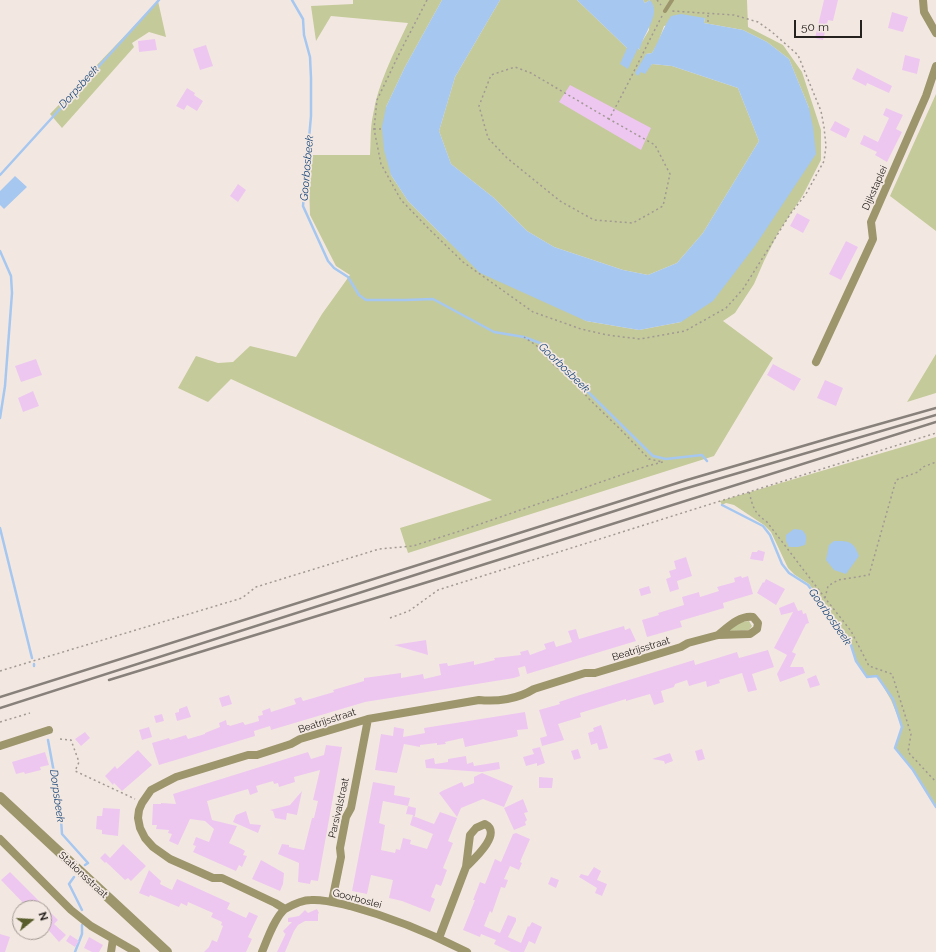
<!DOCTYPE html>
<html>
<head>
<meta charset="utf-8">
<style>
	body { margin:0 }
	#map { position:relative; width:936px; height:952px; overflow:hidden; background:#f3e8e1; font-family:Raleway,sans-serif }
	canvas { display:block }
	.north { position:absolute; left:12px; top:900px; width:40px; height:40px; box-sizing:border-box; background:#f3e8e1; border:1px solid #a19893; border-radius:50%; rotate:72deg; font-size:11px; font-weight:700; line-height:16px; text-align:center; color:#25211e }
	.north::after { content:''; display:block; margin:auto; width:14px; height:18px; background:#585d2b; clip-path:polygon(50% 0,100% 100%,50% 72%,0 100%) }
	.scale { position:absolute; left:794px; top:20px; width:68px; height:18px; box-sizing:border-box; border:2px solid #25211e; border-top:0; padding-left:5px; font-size:12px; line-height:14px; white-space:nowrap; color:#25211e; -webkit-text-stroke:3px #f3e8e1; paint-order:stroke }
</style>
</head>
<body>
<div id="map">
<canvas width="936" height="952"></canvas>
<div class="north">N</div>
<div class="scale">50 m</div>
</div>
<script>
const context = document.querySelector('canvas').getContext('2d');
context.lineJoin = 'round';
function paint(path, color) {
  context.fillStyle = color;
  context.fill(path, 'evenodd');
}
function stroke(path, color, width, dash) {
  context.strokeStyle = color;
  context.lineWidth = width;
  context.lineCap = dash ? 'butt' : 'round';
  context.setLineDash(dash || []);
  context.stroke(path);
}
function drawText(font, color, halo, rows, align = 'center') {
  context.font = font + ' Raleway,sans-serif';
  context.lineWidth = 3.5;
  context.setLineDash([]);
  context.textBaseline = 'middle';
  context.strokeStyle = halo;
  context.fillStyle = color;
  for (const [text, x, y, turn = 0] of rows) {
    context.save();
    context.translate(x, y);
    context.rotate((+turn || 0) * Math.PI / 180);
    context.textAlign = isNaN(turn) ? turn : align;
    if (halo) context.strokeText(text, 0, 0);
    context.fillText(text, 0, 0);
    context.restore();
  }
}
const green = new Path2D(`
	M 353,0 L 442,0 L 405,67 L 386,107 L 391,175 L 408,201 L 446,239 L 586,321 L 639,330 L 681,322 L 809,108 L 789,59 L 767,42 L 743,30 L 704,23 L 705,18 L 664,26 L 658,43 L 652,53 L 646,54 L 642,72 L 652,64 L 672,66 L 738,88 L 759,141 L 703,233 L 677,263 L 648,275 L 623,270 L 554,247 L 527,231 L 494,198 L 451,164 L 439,131 L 455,77 L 500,0 L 577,0 L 627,48 L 638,48 L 640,50 L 640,45 L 649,30 L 650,0 L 645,3 L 643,0 L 747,0 L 748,27 L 783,45 L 802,72 L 821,130 L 821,160 L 803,195 L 778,233 L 764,261 L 754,284 L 735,313 L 723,321 L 773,358 L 714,456 L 408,553 L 400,528 L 492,500 L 231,379 L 208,402 L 178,388 L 196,356 L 218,363 L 233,362 L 250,346 L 296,357 L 322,314 L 350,275 L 336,266 L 310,215 L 309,186 L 312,155 L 370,155 C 371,142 370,128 373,115 C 378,83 394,53 408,23 L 331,16 L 316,41 L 311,6 L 353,4 Z
	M 158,1 L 166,37 L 149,32 L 132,43 L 134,47 L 62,128 L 50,114 Z
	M 936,94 L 936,231 L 890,196 Z
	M 936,354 L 936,393 L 907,402 Z
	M 936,437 L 936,807 L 913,770 L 895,748 L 902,727 L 891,700 L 877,676 L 867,677 L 856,660 L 850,642 L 809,584 L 795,575 L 788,568 L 771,532 L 764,525 L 734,505 L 726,503 L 722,505 L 720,501 Z
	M 749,621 L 752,626 L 749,630 L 729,631 L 729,630 L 741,622 Z`);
const water = new Path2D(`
	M 442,0 L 500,0 L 455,77 L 439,131 L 451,164 L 494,198 L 527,231 L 554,247 L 623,270 L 648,275 L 677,263 L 703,233 L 759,141 L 738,88 L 672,66 L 652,64 L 645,74 L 641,72 L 638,76 L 635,73 L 646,54 L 652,53 C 659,41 663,28 671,16 L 681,14 L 705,18 L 704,23 L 743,30 L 767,42 L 789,59 L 809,108 L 813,127 L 816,154 L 755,246 L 713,301 L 681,322 L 639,330 L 586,321 L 480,273 L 408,201 L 391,175 L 384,150 L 382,127 L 386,107 L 405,67 Z
	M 577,0 L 643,0 L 645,3 L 650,0 C 663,14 641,36 640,50 L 638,48 L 628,69 L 620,64 L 627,48 Z
	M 15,176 L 27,187 L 4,209 L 0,205 L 0,191 Z
	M 794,529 L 802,530 C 807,535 807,538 805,545 L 798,547 L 789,547 L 786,541 L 786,535 Z
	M 834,541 C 850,541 853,541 859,556 L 846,574 L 834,570 L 826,560 L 829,545 Z`);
const stream = new Path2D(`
	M 292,0 L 303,19 L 304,35 L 310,57 L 311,78 L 311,116 L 303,206 L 328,261 L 334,268 L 348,277 L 359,295 L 366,300 L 406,300 L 433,299 L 494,332 L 524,337 L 540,343 L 555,359 L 576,377 L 583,387 L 653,456 L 666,459 L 702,455 L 707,461
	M 0,175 L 159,0
	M 0,251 L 11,276 L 12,293 L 5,386 L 0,418
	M 722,505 L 763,526 L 770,535 L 782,564 L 789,573 L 808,585 L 850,642 L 856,661 L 867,677 L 877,676 L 893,699 L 902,727 L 895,748 L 913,770 L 936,807
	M 0,528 L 32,658
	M 34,664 L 34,666
	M 48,740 L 60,805 L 62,834 L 88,863 L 85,865
	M 74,877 L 69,884 L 82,910
	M 75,952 L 82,934 L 82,925`);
const building = new Path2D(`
	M 824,0 L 838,0 L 833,21 L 828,20 L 823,40 L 815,38 Z
	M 892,12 L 908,17 L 903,32 L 888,28 Z
	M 155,39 L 157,50 L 139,52 L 138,41 Z
	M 206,45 L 213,66 L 200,70 L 193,49 Z
	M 905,55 L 920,59 L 917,74 L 902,70 Z
	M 857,68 L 892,86 L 889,93 L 867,83 L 866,86 L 852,79 Z
	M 570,85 L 651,128 L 641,150 L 559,102 Z
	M 187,88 L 195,93 L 194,95 L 203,101 L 197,111 L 187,105 L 184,110 L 176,106 Z
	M 886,108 L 903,115 L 896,129 L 902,132 L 887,162 L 875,155 L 877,152 L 860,144 L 864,135 L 878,142 L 889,118 L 883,115 Z
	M 835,121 L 850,129 L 846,138 L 830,130 Z
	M 238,184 L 246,190 L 238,202 L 230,196 Z
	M 797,213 L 810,220 L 803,233 L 790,226 Z
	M 846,241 L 858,247 L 841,280 L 829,274 Z
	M 36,359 L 42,375 L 21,382 L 15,366 Z
	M 773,364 L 801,379 L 794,391 L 767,375 Z
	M 825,380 L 843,388 L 836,406 L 817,398 Z
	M 33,391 L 39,406 L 23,412 L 18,398 Z
	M 758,550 L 765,552 L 763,561 L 750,559 L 752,552 L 757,552 Z
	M 686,557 L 692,576 L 677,581 L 679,589 L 670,592 L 666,579 L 671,577 L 669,571 L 676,569 L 674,561 Z
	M 741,576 L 742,578 L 748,576 L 753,594 L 723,603 L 724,608 L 680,621 L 682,627 L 647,637 L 642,620 L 659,615 L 658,613 L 684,605 L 682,597 L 699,592 L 700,597 L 719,591 L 717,587 L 735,582 L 734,578 Z
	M 766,579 L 785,589 L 776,605 L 757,593 L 763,582 L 764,583 Z
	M 649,586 L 651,593 L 641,596 L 639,589 Z
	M 794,602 L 798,611 L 802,610 L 803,614 L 806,613 L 809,623 L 806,624 L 792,652 L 796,654 L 790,667 L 803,667 L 805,673 L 780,682 L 777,674 L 787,655 L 774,648 L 793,612 L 781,615 L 779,608 Z
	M 624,626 L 625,630 L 630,628 L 636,641 L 527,674 L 525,666 L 518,668 L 520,676 L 514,678 L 365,702 L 271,730 L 270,726 L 254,731 L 255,736 L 159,765 L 155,753 L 152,743 L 169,738 L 170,740 L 186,735 L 188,739 L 205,734 L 205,733 L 220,727 L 219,723 L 226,720 L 227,725 L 229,725 L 230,726 L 243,722 L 245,725 L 259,721 L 258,716 L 263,715 L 262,711 L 270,708 L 271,712 L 296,704 L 294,699 L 301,697 L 303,701 L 334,692 L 333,690 L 364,681 L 364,678 L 401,673 L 401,678 L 423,674 L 424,679 L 441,675 L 439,664 L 447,663 L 448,666 L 474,661 L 474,665 L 491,661 L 495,660 L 494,658 L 521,655 L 520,652 L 528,650 L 530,655 L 546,649 L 544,644 L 554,641 L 556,647 L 572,642 L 568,631 L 576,629 L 579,639 Z
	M 426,640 L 428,655 L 394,645 L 413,642 Z
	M 768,650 L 774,667 L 752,674 L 757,690 L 748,692 L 742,673 L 719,680 L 720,683 L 707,687 L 706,681 L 689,686 L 687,680 L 675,684 L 674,687 L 661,691 L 664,702 L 654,705 L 650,694 L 626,701 L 626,699 L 580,713 L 581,717 L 558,724 L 564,740 L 542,746 L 540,738 L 547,736 L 539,710 L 560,704 L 559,702 L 580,695 L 694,660 L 695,665 L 737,652 L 739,658 Z
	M 816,675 L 820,685 L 810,688 L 807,679 Z
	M 229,695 L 232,704 L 222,707 L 219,698 Z
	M 187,706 L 191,717 L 177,721 L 175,713 L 179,712 L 179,709 Z
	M 525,712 L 528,729 L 517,730 L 518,736 L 515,737 L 465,747 L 463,738 L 445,742 L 446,744 L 437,745 L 437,743 L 420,745 L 420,747 L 404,744 L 397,773 L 375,770 L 381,734 L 393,736 L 394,727 L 404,729 L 403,737 L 425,733 L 424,728 Z
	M 162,714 L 164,721 L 156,723 L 154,716 Z
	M 601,725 L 608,748 L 599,750 L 597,743 L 591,745 L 588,733 L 594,731 L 593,728 Z
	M 149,727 L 152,737 L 142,740 L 139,730 Z
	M 85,732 L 90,738 L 81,746 L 75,739 Z
	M 326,745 L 342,747 L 318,881 L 311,880 L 310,884 L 298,882 L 299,863 L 278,854 L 282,844 L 289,845 L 289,847 L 304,850 L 312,818 L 314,818 L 318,801 L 313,800 L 320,770 L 294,777 L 295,782 L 279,787 L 278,783 L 274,784 L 273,781 L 256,786 L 258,792 L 250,795 L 248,789 L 207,801 L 212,820 L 237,826 L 229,843 L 242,849 L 245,851 L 243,855 L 247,856 L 242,867 L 239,865 L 236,871 L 193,852 L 196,846 L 193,845 L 196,837 L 209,842 L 214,829 L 205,821 L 190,819 L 178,845 L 169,841 L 172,834 L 168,833 L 169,830 L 156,829 L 157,825 L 152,825 L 153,804 L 161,804 L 161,803 L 176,804 L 173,794 L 308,752 L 311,759 L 324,755 Z
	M 540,747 L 545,763 L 537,766 L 537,763 L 526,766 L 523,757 L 534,754 L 532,749 Z
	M 578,749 L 581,758 L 574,760 L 571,751 Z
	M 702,749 L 705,759 L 698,761 L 695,751 Z
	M 138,750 L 152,765 L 122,791 L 114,783 L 113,785 L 105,776 L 115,766 L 117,769 Z
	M 45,752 L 49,765 L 40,767 L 41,770 L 25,774 L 24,772 L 16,774 L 12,762 Z
	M 670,753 L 673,761 L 665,764 L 664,761 L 652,759 Z
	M 466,756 L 467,764 L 473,762 L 474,766 L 499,762 L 500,769 L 482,772 L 426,768 L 425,760 L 434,758 L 435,764 L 448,762 L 448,759 Z
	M 482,773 L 513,786 L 504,807 L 483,799 L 461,808 L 457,817 L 439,793 L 442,791 L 462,782 L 464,787 L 474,783 L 474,777 Z
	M 539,777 L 553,778 L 552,788 L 539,788 Z
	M 373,782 L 395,786 L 394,795 L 410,798 L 408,806 L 383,801 L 379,823 L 385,825 L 381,850 L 395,853 L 396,849 L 400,850 L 403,838 L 411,840 L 410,844 L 427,849 L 433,834 L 410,825 L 413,815 L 406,814 L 408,806 L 416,808 L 415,816 L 413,816 L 434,824 L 440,812 L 457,818 L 448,841 L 453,843 L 443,868 L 447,870 L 441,886 L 436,884 L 431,897 L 435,899 L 430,912 L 402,901 L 389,898 L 393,880 L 371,875 L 367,894 L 352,891 Z
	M 302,791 L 297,815 L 287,813 L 286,820 L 275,818 L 273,811 L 270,810 L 290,805 Z
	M 523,799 L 528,812 L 524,813 L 527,820 L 525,822 L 526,825 L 514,830 L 504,808 Z
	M 103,808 L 120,809 L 118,836 L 102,834 L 102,830 L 96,829 L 97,816 L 102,816 Z
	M 246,811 L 250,824 L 261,825 L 258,833 L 233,822 L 236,815 Z
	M 516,833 L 530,839 L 520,862 L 522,863 L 519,870 L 510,866 L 504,879 L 508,880 L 505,888 L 501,887 L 492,913 L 490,911 L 484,926 L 500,933 L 508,915 L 516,918 L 516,921 L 508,937 L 521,943 L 528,926 L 529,927 L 532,922 L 542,927 L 535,944 L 529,941 L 524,952 L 511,952 L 494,944 L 496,940 L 481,934 L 480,937 L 463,930 L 475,900 L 473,900 L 480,882 L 485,884 L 495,859 L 501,862 L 513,834 Z
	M 123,844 L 146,866 L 131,881 L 128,878 L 125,880 L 106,862 L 105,863 L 100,858 L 105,853 L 110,858 Z
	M 261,860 L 284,873 L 283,884 L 280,891 L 252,879 Z
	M 594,867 L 601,871 L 597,880 L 607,884 L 602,896 L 595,893 L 597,888 L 579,877 L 581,874 L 588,876 Z
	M 149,870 L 161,881 L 160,884 L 172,890 L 177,879 L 230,903 L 227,909 L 246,918 L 249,912 L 258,916 L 248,937 L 252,939 L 246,952 L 204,952 L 209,947 L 212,940 L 217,942 L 223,926 L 221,925 L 222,922 L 211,917 L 213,913 L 188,902 L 187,906 L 181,903 L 179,907 L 150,895 L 149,897 L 139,893 Z
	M 10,872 L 58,920 L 54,924 L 66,935 L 59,942 L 44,925 L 44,908 L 28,908 L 1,880 Z
	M 551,877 L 559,880 L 556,888 L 548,884 Z
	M 317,909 L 319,913 L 318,914 L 318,921 L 305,921 L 298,925 L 294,931 L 285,952 L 277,952 L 286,933 L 285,934 L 283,931 L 292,922 L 288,922 L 288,918 L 299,916 L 305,910 L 308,913 Z
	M 0,934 L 10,937 L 5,952 L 0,952 Z
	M 70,935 L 79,941 L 75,947 L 66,941 Z
	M 89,937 L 103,945 L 99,952 L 92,952 L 84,948 Z`);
const path = new Path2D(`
	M 427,0 L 400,52 L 377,100 L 374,129 L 381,164 L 401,200 L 429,229 L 463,262 L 533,312 L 581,329 L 607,335 L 640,339 L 685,331 L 726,308 L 743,289 L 791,213 L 806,194 L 824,161 L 826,146 L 824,127 L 821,111 L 798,55 L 772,32 L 758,22 L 734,15 L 672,11
	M 657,0 L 661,5
	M 708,22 L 708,14
	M 609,119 L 531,73 L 515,67 L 491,75 L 479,106 L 488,138 L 507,158 L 560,201 L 594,220 L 633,223 L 663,206 L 670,174 L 655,145 L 609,119 C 628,85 644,50 662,16
	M 374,129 L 384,129
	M 749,492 C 753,507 754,513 767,522 L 825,598 L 851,631 L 869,666 L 892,674 L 911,734 L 908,752 L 936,782
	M 825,598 L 828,586 L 838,580 L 869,575 L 896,480 L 918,472 L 923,467 L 936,462
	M 390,618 L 409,611 L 438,590 L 936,433
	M 0,671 L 242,598 L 256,587 L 379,549 L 413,546 L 460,531 L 647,466 L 663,462 L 649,459 L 620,429 L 588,398 L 577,385 L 554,365 L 537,346 L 524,337
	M 0,722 L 30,713
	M 60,739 L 71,740 L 79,762 L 75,771 L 135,799`);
const service = new Path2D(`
	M 665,11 L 672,0`);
const minor = new Path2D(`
	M 923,0 L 924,12 L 936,33
	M 816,362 L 873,239 L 871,222 L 926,96 L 936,66
	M 0,746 L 49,730
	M 0,839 L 71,910 L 91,926 L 136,952
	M 332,901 L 341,857 L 340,848 L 346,817 L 351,808 L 368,719
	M 285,909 L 275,903 L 222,878 L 213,878 L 170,859 L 153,847 L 145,838 L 140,828 L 138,818 L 139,810 L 142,803 L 151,790 L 176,777 L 248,755 L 257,755 L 291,744 L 300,739 L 368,719 L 479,700 C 497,702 518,699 534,689 L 585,673 L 595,673 L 635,661 L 681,647 L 688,643 L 718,635 L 750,634 L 757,629 L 758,623 L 753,617 C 740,615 728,627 718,635
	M 439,938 L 466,867 L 470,835 L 476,828 L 485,824 C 503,833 474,859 466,867
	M 111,952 L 113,939
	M 262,952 C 267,940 275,917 285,909 C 292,905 303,900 311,900 C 324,899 337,903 350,906 C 390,917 430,933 467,952`);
const tertiary = new Path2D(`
	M 0,797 L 167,952`);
const rail = new Path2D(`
	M 109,680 L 444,577 L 936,422
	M 0,697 L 687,480 L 837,436 L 936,408
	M 0,708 L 677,491 L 936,415`);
const streetNames = [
	["Dijkstaplei",875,188,-66],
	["Beatrijsstraat",641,649,-17],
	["Beatrijsstraat",327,721,-18],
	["Parsivalstraat",339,808,-77],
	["Stationsstraat",83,875,43],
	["Goorboslei",357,899,15]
];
const waterNames = [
	["Dorpsbeek",79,87,-48],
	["Goorbosbeek",307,168,-85],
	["Goorbosbeek",564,368,44],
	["Goorbosbeek",830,617,55],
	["Dorpsbeek",57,796,82]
];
paint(green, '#c4ca9a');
paint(water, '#a6c7f0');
stroke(stream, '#a6c7f0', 2.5);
paint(building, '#edc7f0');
stroke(path, '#a19993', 1.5, [2, 3]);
stroke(service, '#9d956c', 4);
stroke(minor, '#9d956c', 8);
stroke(tertiary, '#9d956c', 10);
stroke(rail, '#87807b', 2.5);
drawText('10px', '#25211e', '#f3e8e1', streetNames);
drawText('italic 11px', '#1b487a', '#f3e8e1', waterNames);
</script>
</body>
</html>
